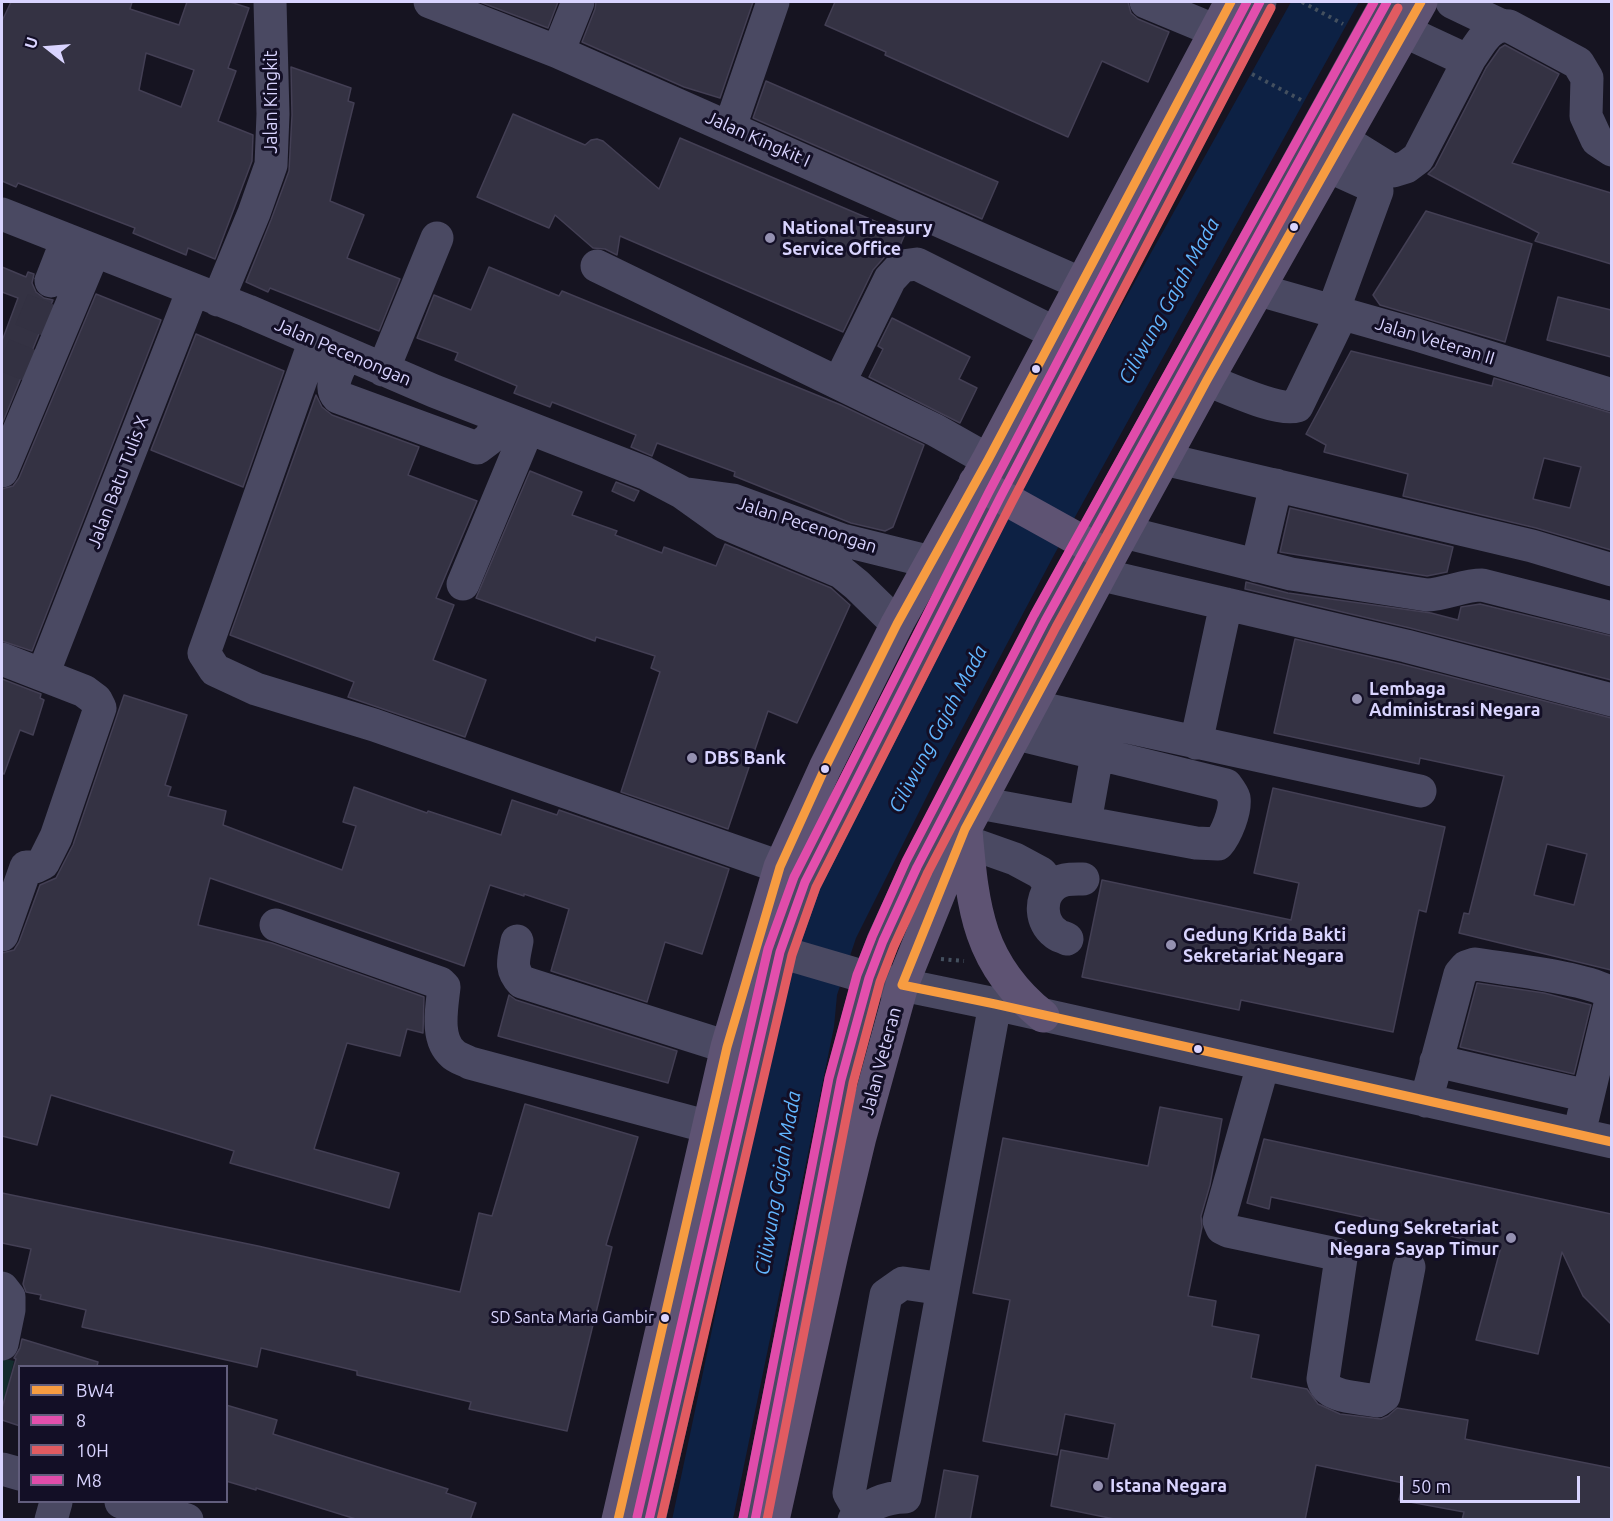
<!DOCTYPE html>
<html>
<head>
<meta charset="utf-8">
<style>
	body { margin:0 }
	#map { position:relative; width:1613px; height:1521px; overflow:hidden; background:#161421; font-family:Ubuntu,sans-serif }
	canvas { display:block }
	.frame { position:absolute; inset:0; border:3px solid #d9d4ff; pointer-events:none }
	.legend { position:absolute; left:18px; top:1365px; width:210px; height:138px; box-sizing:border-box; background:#130f26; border:2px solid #625e7d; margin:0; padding:8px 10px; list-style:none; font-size:18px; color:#d9d4ff }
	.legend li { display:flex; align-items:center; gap:12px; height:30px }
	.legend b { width:30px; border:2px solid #625e7d }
	.north { position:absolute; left:18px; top:18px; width:60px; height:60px; -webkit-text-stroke:4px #130f26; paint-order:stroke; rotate:287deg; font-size:16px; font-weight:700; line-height:24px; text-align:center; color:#d9d4ff }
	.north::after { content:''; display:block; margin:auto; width:21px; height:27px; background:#d9d4ff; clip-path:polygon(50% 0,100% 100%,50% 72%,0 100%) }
	.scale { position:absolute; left:1400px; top:1476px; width:180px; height:27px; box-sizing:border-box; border:3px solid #d9d4ff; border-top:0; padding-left:8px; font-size:18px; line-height:21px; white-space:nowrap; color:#d9d4ff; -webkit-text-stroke:4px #130f26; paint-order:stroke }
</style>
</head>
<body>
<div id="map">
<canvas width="1613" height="1521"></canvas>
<div class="frame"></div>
<ul class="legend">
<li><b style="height:8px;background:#f79c41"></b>BW4</li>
<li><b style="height:8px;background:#e34fad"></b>8</li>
<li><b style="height:8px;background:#e15b61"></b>10H</li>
<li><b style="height:8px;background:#e04caa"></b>M8</li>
</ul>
<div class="north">U</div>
<div class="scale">50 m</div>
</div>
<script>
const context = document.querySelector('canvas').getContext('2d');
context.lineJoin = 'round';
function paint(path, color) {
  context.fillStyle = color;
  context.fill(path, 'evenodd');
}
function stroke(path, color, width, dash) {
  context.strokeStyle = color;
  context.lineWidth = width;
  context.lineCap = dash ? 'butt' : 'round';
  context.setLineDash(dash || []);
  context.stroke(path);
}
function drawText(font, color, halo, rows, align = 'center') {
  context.font = font + ' Ubuntu,sans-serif';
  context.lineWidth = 6;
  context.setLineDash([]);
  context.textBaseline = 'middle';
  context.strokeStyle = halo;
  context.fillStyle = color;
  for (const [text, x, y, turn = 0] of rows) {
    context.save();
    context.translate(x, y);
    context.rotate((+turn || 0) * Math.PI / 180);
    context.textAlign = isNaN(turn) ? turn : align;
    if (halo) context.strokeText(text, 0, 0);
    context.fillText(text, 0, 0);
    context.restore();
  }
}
const green = new Path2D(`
	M 2,1358 L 14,1361 L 2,1410 Z`);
const water = new Path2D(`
	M 1291,2 L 1359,2 L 1054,555 L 936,778 L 856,938 L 837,995 L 834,1027 L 733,1519 L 672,1520 L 785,982 L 804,919 L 1027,475 Z`);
const building = new Path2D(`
	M 11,2 L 132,2 L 130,9 L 179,25 L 187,2 L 230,2 L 249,8 L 228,68 L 236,71 L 218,121 L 253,135 L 252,161 L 215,259 L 188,248 L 186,255 L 133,233 L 135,228 L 18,183 L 16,187 L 2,181 L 2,21 ZM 146,53 L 194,70 L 181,107 L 139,90 Z
	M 480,2 L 558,2 L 548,28 Z
	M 596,2 L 753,2 L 720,98 L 684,87 L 582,42 L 595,9 Z
	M 835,2 L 1128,2 L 1131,13 L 1138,19 L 1169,32 L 1148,82 L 1102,61 L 1068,137 L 885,55 L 886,52 L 825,25 Z
	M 1505,45 L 1559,74 L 1512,163 L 1611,193 L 1611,264 L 1535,241 L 1539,233 L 1428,174 L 1435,167 L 1486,68 L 1500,48 Z
	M 291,67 L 351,88 L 348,101 L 354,103 L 330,201 L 364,215 L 347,258 L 400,279 L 379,331 L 270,288 L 268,292 L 246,282 L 271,220 L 289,171 L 292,115 Z
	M 766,81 L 998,182 L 982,219 L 753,118 Z
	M 513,114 L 585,145 L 591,140 L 597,139 L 603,141 L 659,189 L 680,138 L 905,234 L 899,248 L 888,253 L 873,270 L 843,332 L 620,236 L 617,255 L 605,249 L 593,248 L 555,215 L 549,228 L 477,197 Z
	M 1426,211 L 1532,244 L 1505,342 L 1380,305 L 1373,295 Z
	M 2,267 L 26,277 L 28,272 L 34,274 L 32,283 L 36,292 L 44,298 L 53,300 L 2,424 L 2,341 L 18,298 L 2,292 Z
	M 489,267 L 559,296 L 562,291 L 841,405 L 924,445 L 893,527 L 885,531 L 851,523 L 734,476 L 735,472 L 657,443 L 652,456 L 631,447 L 636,435 L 552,402 L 550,407 L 514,393 L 517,386 L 455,360 L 458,353 L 417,338 L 434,295 L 471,310 Z
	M 96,294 L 161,320 L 32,651 L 2,641 L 2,489 L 13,486 L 19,478 Z
	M 1558,297 L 1611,310 L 1611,357 L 1547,340 Z
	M 892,318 L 970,357 L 959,379 L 977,388 L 960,423 L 869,377 L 883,349 L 878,346 Z
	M 196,334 L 284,371 L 243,487 L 151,450 Z
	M 1351,351 L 1492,386 L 1494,378 L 1611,413 L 1611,550 L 1536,528 L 1403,496 L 1408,474 L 1324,452 L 1326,445 L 1306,434 ZM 1544,458 L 1581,467 L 1570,508 L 1533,499 Z
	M 316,395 L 322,407 L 332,415 L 419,447 L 408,475 L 477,501 L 436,598 L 454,605 L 433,660 L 486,680 L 465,737 L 348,697 L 354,682 L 230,635 Z
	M 530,471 L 582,492 L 572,515 L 617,531 L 615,535 L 662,553 L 664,547 L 716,566 L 725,544 L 831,588 L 850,605 L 797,723 L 768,711 L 728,829 L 621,792 L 660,672 L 651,668 L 655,656 L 596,637 L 595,641 L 476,598 Z
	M 616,482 L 639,491 L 634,501 L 612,491 Z
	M 1290,508 L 1453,547 L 1447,572 L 1427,576 L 1280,552 Z
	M 1246,582 L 1288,593 L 1431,613 L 1458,620 L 1461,607 L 1480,604 L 1611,636 L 1611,680 L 1410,628 L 1245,589 Z
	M 1295,639 L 1401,664 L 1611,718 L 1611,970 L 1459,933 L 1464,913 L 1469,914 L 1504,776 L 1420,758 L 1419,764 L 1274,733 ZM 1547,844 L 1587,854 L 1574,905 L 1534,895 Z
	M 2,679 L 41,694 L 40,698 L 44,700 L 33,735 L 20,730 L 4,774 L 2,773 Z
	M 124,695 L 187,715 L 165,785 L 171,787 L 168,796 L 226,811 L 223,825 L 342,870 L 356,826 L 343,822 L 354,787 L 427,813 L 428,811 L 501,835 L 512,800 L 557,815 L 559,810 L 729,869 L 702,954 L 665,942 L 647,1002 L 551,971 L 569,909 L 524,894 L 524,896 L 490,885 L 464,966 L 210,878 L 198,925 L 272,943 L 424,997 L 423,1033 L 407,1029 L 400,1056 L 347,1043 L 314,1149 L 399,1173 L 389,1208 L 230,1163 L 234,1151 L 51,1095 L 37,1145 L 2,1136 L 2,953 L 14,950 L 19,942 L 40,885 L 56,878 L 73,845 Z
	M 1273,788 L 1445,827 L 1426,912 L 1419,910 L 1393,1032 L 1241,1000 L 1239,1010 L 1082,977 L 1102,880 L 1291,920 L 1299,883 L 1254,873 Z
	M 1477,983 L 1544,993 L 1591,1005 L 1574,1074 L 1460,1047 Z
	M 509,995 L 516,1000 L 677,1051 L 668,1083 L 498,1036 Z
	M 525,1104 L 638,1137 L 606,1245 L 612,1247 L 567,1431 L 469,1409 L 471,1402 L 357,1375 L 357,1371 L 261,1348 L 257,1367 L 82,1327 L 86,1310 L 40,1299 L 41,1295 L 26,1292 L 23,1284 L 31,1249 L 2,1243 L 2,1193 L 258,1246 L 460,1292 L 479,1213 L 492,1216 Z
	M 1160,1107 L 1222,1119 L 1210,1185 L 1201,1216 L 1202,1227 L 1188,1296 L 1216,1301 L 1212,1326 L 1259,1335 L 1251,1378 L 1307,1389 L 1318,1404 L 1340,1414 L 1381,1419 L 1388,1416 L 1397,1408 L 1468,1420 L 1465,1439 L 1611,1468 L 1611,1520 L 1462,1520 L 1464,1512 L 1399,1500 L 1403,1483 L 1316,1465 L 1305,1520 L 1119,1520 L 1051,1506 L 1061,1450 L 1108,1459 L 1115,1424 L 1065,1414 L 1057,1455 L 983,1441 L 1010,1300 L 973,1293 L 1003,1138 L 1148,1166 Z
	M 1264,1139 L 1611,1214 L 1611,1324 L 1583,1296 L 1562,1252 L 1538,1354 L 1476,1340 L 1501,1247 L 1271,1197 L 1269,1209 L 1247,1203 Z
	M 22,1339 L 98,1362 L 97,1366 L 20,1366 L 20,1426 L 2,1420 L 2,1408 L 16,1359 L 14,1358 L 20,1348 Z
	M 226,1405 L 277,1420 L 273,1434 L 448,1489 L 446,1493 L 476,1503 L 470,1520 L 359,1520 L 256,1488 L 256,1490 L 226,1481 Z
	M 944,1470 L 978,1476 L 970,1520 L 935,1520 Z`);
const minorTunnel = new Path2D(`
	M 12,376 L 51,281`);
const path = new Path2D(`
	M 1302,2 L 1343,24
	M 1252,74 L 1301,100
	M 941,959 L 964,961`);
const minor = new Path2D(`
	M 430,2 L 558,52 L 1082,284
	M 1146,2 L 1216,31
	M 1452,2 L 1500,25
	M 1404,31 L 1462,58 L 1470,58 C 1481,43 1488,24 1509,26 L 1578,63 L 1587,78 L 1586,116 L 1597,140 L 1612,150
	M 558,52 L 578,2
	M 730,127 L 773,2
	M 1343,140 L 1393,171 L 1406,167 L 1418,158 L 1470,58
	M 1328,166 L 1370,185 L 1377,191 L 1333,311
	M 2,214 L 248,311 L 434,391 L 645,473 L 683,493 L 725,523 L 841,572 L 857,585 L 897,624
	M 597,266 L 935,430 L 988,460
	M 51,281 L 67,240
	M 1259,290 L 1417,335 L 1612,395
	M 218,300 L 254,213 L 271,165 L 273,114 L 270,2
	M 315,340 L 204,653 L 215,670 L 256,689 L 374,725 L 780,867
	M 346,354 C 341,366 327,386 338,397 L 477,448 L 489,439 L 502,418
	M 383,370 L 437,238
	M 1207,380 C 1228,388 1278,412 1297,406 L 1342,313
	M 839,383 L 890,279 L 902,266 L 917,264 L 1055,333
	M 1164,459 L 1532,546 L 1612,570
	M 2,471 L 94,251
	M 688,494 L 733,500 L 842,540 L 931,562
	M 1124,532 L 1291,574 L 1427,595 C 1446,594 1464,585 1482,585 L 1612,618
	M 1257,566 L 1276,485
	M 1102,575 L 1406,646 L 1612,700
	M 463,584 L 528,428
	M 2,659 L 84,691 L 96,700 L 100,708 L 56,837 L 43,863 L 35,867 L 26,867 L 2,935
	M 43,674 L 193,290
	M 1031,706 L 1420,791
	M 1196,743 L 1226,604
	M 979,803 L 1196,843 L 1218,844 C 1226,835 1236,811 1234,798 C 1233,794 1229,789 1226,785 L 1017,734
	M 1085,822 L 1097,755
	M 967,842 L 1015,859 L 1041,873 L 1052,887
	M 276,925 L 440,983 L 444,987 C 442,1007 435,1039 453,1054 C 457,1058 465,1060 470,1063 L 709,1127
	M 1067,939 C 1063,937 1058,936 1055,933 C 1041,923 1039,899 1052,887 C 1060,878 1072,879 1083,879
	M 517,941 C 514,958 509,969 522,982 L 727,1047
	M 760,946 L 869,978 L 995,1004 L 1612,1142
	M 1436,1061 L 1588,1096
	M 1263,1065 L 1219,1221 L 1222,1228 L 1228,1231 L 1336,1254 L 1341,1258 L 1323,1379 C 1327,1399 1360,1397 1377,1401 L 1384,1396 L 1409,1267
	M 1426,1101 L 1460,974 L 1466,967 L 1475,964 C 1505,969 1591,978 1612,994
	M 1583,1117 L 1612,996
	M 2,1288 L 9,1297 L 9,1310 L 2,1344
	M 2,1469 L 20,1474
	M 121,1502 L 187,1520
	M 860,1512 L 849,1493 L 886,1295 L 903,1283 L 943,1289
	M 51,1520 L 56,1502
	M 649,1520 L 752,1068 L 780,952 L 805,882 L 1001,496 L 1260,2
	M 755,1520 L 841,1080 L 869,978 L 883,941 L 917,867 L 1045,621 L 1387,2
	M 854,1520 C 866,1505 887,1497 905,1497 L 995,1004`);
const major = new Path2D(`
	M 975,482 L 1110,557
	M 966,831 C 973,909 978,964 1043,1016
	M 618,1520 L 727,1047 L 780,867 L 825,768 L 897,624 L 988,460 L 1231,2
	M 773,1520 L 832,1254 L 860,1137 L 902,985 L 965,829 L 1110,557 L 1207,380 L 1421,2`);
const bus1 = new Path2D(`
	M 1421,2 L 1207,380 L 965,829 L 902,985 L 995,1004 L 1612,1142
	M 618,1520 L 727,1047 L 780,867 L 825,768 L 897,624 L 988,460 L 1231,2`);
const bus2 = new Path2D(`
	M 649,1520 L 780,952 L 805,882 L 1001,496 L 1260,2
	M 755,1520 L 841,1080 L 869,978 L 883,941 L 917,867 L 1045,621 L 1387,2`);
const bus3 = new Path2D(`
	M 661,1520 L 792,955 L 816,887 L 1012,502 L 1271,8
	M 767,1520 L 853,1083 L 880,982 L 894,946 L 928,872 L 1056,627 L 1398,8`);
const bus4 = new Path2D(`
	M 637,1517 L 768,949 L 794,877 L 990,490 L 1247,2
	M 743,1518 L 829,1078 L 857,975 L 872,937 L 906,861 L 1034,615 L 1374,2`);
const markers = [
	[1294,227,5,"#d9d4ff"],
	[770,238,6,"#9591b1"],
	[1036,369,5,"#d9d4ff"],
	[1357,699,6,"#9591b1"],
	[692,758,6,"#9591b1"],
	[825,769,5,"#d9d4ff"],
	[1171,945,6,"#9591b1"],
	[1198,1049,5,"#d9d4ff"],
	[1511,1238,6,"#9591b1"],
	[665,1318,5,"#d9d4ff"],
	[1098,1486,6,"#9591b1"]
];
const busNames = [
	["SD Santa Maria Gambir",654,1318]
];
const streetNames = [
	["Jalan Kingkit",271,102,-90],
	["Jalan Kingkit I",758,139,24],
	["Jalan Veteran II",1435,341,17],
	["Jalan Pecenongan",343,352,23],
	["Jalan Batu Tulis X",118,482,-69],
	["Jalan Pecenongan",807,525,18],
	["Jalan Veteran",881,1061,-75]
];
const poiNames = [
	["National Treasury",782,228],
	["Service Office",782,249],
	["Lembaga",1369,689],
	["Administrasi Negara",1369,710],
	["DBS Bank",704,758],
	["Gedung Krida Bakti",1183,935],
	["Sekretariat Negara",1183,956],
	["Gedung Sekretariat",1499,1228,"right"],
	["Negara Sayap Timur",1499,1249,"right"],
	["Istana Negara",1110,1486]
];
const waterNames = [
	["Ciliwung Gajah Mada",1169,301,-61],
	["Ciliwung Gajah Mada",938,729,-62],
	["Ciliwung Gajah Mada",778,1183,-80]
];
paint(green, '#132c2d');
paint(water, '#0d2144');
paint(building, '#343243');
stroke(building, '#433f54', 1.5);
stroke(minorTunnel, '#333142', 33, [33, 16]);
stroke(path, '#44505f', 4, [3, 4.5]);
stroke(minor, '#4a4962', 33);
stroke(major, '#5e5373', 33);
stroke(bus1, '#f79c41', 9);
stroke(bus2, '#e34fad', 9);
stroke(bus3, '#e15b61', 9);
stroke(bus4, '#e04caa', 9);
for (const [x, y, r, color] of markers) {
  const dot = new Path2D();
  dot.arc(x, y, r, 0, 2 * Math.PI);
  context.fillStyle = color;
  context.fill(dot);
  stroke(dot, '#130f26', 2);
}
drawText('16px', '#d9d4ff', '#130f26', busNames, 'right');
drawText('18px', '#d9d4ff', '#130f26', streetNames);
drawText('bold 18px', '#d9d4ff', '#130f26', poiNames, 'left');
drawText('italic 20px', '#62b6ff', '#130f26', waterNames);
</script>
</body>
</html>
